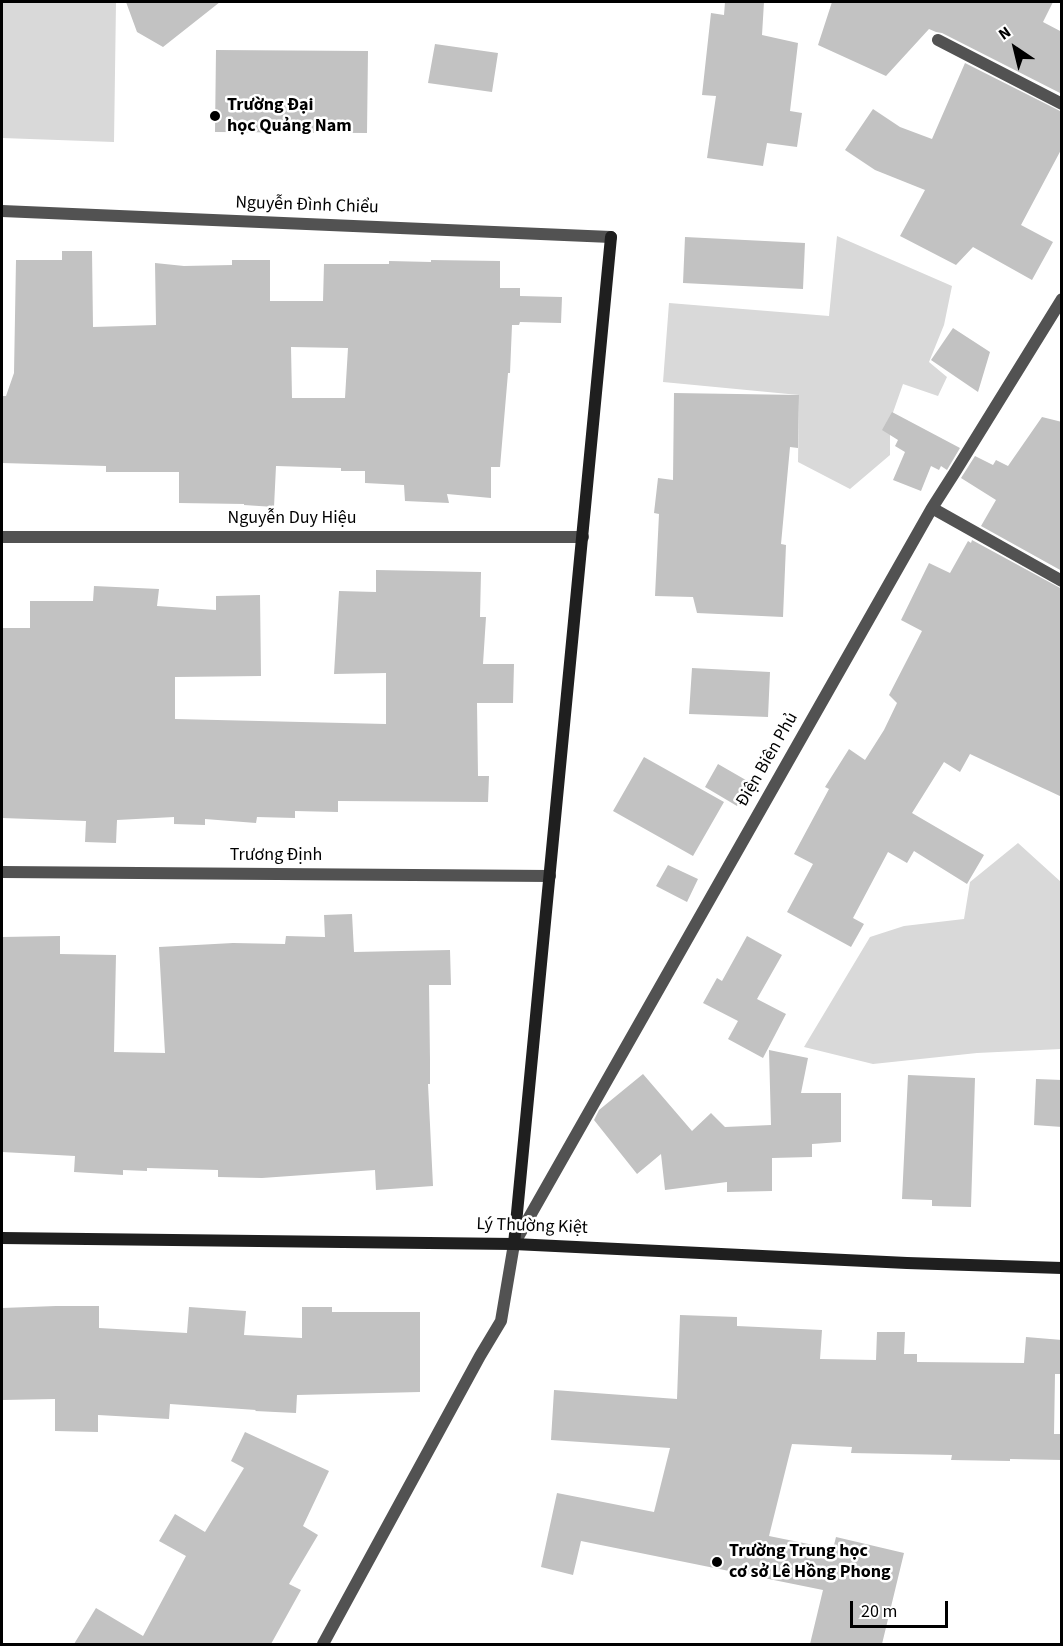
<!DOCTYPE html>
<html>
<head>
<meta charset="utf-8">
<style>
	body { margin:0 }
	#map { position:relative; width:1063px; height:1646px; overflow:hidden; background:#fff; font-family:"Source Sans 3",sans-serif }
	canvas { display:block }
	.frame { position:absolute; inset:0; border:3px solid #000; pointer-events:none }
	.north { position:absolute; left:985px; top:18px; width:60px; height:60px; -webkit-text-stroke:4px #fff; paint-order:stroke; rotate:325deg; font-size:16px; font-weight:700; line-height:24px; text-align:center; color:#000 }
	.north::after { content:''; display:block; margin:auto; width:21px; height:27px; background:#000; clip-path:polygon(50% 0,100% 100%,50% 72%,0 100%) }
	.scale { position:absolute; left:850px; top:1601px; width:98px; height:27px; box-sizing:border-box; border:3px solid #000; border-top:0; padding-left:8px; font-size:18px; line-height:21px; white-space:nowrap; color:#000; -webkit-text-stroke:4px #fff; paint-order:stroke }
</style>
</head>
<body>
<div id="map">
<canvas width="1063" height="1646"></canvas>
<div class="frame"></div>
<div class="north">N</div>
<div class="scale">20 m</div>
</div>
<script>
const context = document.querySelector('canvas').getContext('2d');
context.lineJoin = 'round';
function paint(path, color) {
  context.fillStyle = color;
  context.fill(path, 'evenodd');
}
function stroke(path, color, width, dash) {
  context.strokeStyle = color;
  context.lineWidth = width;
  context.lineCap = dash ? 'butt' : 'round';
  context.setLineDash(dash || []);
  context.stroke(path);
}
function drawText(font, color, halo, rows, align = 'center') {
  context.font = font + ' "Source Sans 3",sans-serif';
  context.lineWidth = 5;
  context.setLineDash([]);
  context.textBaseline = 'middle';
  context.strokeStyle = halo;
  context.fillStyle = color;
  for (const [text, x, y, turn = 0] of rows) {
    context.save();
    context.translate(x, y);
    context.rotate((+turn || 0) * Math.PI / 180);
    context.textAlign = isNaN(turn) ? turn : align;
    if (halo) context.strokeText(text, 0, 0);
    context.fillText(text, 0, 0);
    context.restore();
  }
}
const green = new Path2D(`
	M 2,2 L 116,2 L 114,142 L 2,138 Z
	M 837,236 L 952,286 L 944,325 L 929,362 L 947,377 L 938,396 L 903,384 L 890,421 L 890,455 L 850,489 L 798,462 L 799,395 L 663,382 L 669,303 L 829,316 Z
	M 1018,843 L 1061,882 L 1061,1049 L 977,1053 L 873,1064 L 804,1047 L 870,937 L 904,926 L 964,919 L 970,882 Z`);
const building = new Path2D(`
	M 126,2 L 220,2 L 163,47 L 137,32 Z
	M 725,2 L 764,2 L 762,35 L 798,43 L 790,111 L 802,113 L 797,147 L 767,143 L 763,166 L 707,158 L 716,96 L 702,95 L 711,13 L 724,15 Z
	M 832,2 L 1053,2 L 1043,22 L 1062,32 L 1062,94 L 942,33 L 936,32 L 929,29 L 886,76 L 818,45 Z
	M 435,44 L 498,53 L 492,92 L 428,83 Z
	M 216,50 L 368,51 L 367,133 L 215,132 Z
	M 965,63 L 1062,112 L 1062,148 L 1021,225 L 1053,242 L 1032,280 L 973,247 L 956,265 L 900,236 L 925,190 L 875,170 L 845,150 L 873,109 L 900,127 L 932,139 Z
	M 685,237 L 805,243 L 803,289 L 683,283 Z
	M 62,251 L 92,251 L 93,327 L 156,325 L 155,263 L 184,266 L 232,265 L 232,260 L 270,260 L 270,301 L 323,301 L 324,264 L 389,264 L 389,261 L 431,262 L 431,260 L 500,261 L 500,288 L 520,288 L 520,296 L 562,297 L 561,323 L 520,322 L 519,325 L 512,325 L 510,373 L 508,373 L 500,467 L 491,467 L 491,498 L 447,494 L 449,503 L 405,501 L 404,485 L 365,483 L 365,471 L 341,471 L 341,468 L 276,466 L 274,507 L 244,505 L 244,504 L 179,503 L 179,472 L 106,472 L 106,466 L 2,463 L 2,396 L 6,396 L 14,373 L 16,260 L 62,260 ZM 291,347 L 348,348 L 345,398 L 292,398 Z
	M 953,328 L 990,352 L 978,392 L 931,360 Z
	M 674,393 L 799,395 L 798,448 L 790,447 L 781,544 L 786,545 L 783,617 L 697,613 L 693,597 L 655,596 L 659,514 L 654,513 L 658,478 L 673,480 Z
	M 892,412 L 960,448 L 947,470 L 941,466 L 939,470 L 931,466 L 921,491 L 893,480 L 905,452 L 895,446 L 898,440 L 882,430 Z
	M 1042,417 L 1062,422 L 1062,571 L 981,526 L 996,500 L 961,478 L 975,456 L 993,465 L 996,460 L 1008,466 Z
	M 972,540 L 1062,589 L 1062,797 L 970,754 L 960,772 L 944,762 L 912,813 L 984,855 L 967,884 L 914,851 L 907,863 L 888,852 L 853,918 L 864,924 L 851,947 L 787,912 L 813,864 L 794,854 L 829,789 L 825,787 L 849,749 L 865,760 L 884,730 L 897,703 L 889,695 L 922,631 L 901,620 L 929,563 L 950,573 L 968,541 L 971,543 Z
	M 376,570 L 481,572 L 480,617 L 486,617 L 483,664 L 514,664 L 513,703 L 477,703 L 478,776 L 489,776 L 488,802 L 338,801 L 338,812 L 295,811 L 295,818 L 257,817 L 256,823 L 205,819 L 205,825 L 174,824 L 174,817 L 117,820 L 116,843 L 85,842 L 86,821 L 2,818 L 2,628 L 30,628 L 30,601 L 93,601 L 94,586 L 159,589 L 157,606 L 216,610 L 216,596 L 260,595 L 261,676 L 175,677 L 175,719 L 386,724 L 386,673 L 334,674 L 339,591 L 376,592 Z
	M 692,668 L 770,672 L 768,717 L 689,714 Z
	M 644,757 L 724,802 L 693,856 L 613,811 Z
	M 718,764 L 751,783 L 737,806 L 705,787 Z
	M 668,865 L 698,879 L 687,902 L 656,886 Z
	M 352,914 L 354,952 L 450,950 L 451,985 L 429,985 L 430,1060 L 430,1084 L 428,1084 L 433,1186 L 376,1190 L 375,1170 L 262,1178 L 218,1177 L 218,1170 L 147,1168 L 147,1171 L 123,1170 L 123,1175 L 74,1172 L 75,1156 L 2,1152 L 2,937 L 60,936 L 60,954 L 116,955 L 114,1052 L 165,1053 L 159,947 L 233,943 L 285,944 L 286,936 L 325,937 L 324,915 Z
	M 747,936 L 782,955 L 757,999 L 786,1014 L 763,1058 L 728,1039 L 738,1021 L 703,1003 L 717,978 L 722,981 Z
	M 769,1050 L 808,1058 L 801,1093 L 841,1093 L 841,1142 L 812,1144 L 812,1157 L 772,1158 L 772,1191 L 727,1192 L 727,1182 L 665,1190 L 661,1154 L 637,1174 L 594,1120 L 599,1110 L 643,1074 L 692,1131 L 711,1113 L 725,1127 L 771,1125 Z
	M 908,1075 L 975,1078 L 971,1207 L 932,1206 L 932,1200 L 902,1199 Z
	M 1036,1079 L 1062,1080 L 1062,1127 L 1034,1125 Z
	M 56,1306 L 99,1306 L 99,1328 L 187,1333 L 189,1307 L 246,1311 L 244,1335 L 302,1338 L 302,1307 L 332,1307 L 332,1312 L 420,1312 L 420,1392 L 297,1395 L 296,1413 L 255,1411 L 256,1410 L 170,1404 L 169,1419 L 98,1415 L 98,1432 L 55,1431 L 55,1399 L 2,1400 L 2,1308 Z
	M 680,1315 L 737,1317 L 737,1326 L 822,1330 L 820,1359 L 876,1360 L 877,1332 L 905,1332 L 904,1354 L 917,1354 L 917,1362 L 1024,1363 L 1026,1337 L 1062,1340 L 1062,1374 L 1055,1374 L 1054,1434 L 1062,1434 L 1062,1460 L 1010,1459 L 1010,1461 L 951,1460 L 952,1455 L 851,1453 L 852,1447 L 792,1444 L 769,1536 L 833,1549 L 836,1537 L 904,1553 L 882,1644 L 810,1644 L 823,1590 L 581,1541 L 573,1575 L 541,1567 L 557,1493 L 654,1512 L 670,1448 L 551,1440 L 554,1390 L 677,1399 Z
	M 245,1432 L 329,1471 L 303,1526 L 318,1535 L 289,1584 L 301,1590 L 271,1644 L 74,1644 L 96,1608 L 143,1636 L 186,1556 L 159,1541 L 175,1514 L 205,1532 L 244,1468 L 231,1461 Z`);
const street = new Path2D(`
	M 938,40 L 1062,104
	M 2,211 L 611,237
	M 932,508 L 1062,581
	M 2,537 L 583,537
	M 2,872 L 550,876
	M 323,1644 L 480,1356 L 501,1321 L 514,1244 L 932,508 L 955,472 L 1062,299`);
const secondary = new Path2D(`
	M 2,1238 L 514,1244 L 907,1263 L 1062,1268
	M 514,1244 L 611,237`);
const markers = [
	[215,116,6,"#000"],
	[717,1562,6,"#000"]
];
const poiNames = [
	["Trường Đại",227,106],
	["học Quảng Nam",227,127],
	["Trường Trung học",729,1552],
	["cơ sở Lê Hồng Phong",729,1573]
];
const streetNames = [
	["Nguyễn Đình Chiểu",307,206,2],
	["Nguyễn Duy Hiệu",292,519],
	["Điện Biên Phủ",768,760,-60],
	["Trương Định",276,856],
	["Lý Thường Kiệt",532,1227,2]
];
paint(green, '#d9d9d9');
paint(building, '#c2c2c2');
stroke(street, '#525252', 12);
stroke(secondary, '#1f1f1f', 12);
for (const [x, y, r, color] of markers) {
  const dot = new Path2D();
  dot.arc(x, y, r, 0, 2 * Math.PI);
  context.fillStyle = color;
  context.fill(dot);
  stroke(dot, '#fff', 2);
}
drawText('bold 18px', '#000', '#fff', poiNames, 'left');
drawText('18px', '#000', '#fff', streetNames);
</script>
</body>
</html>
